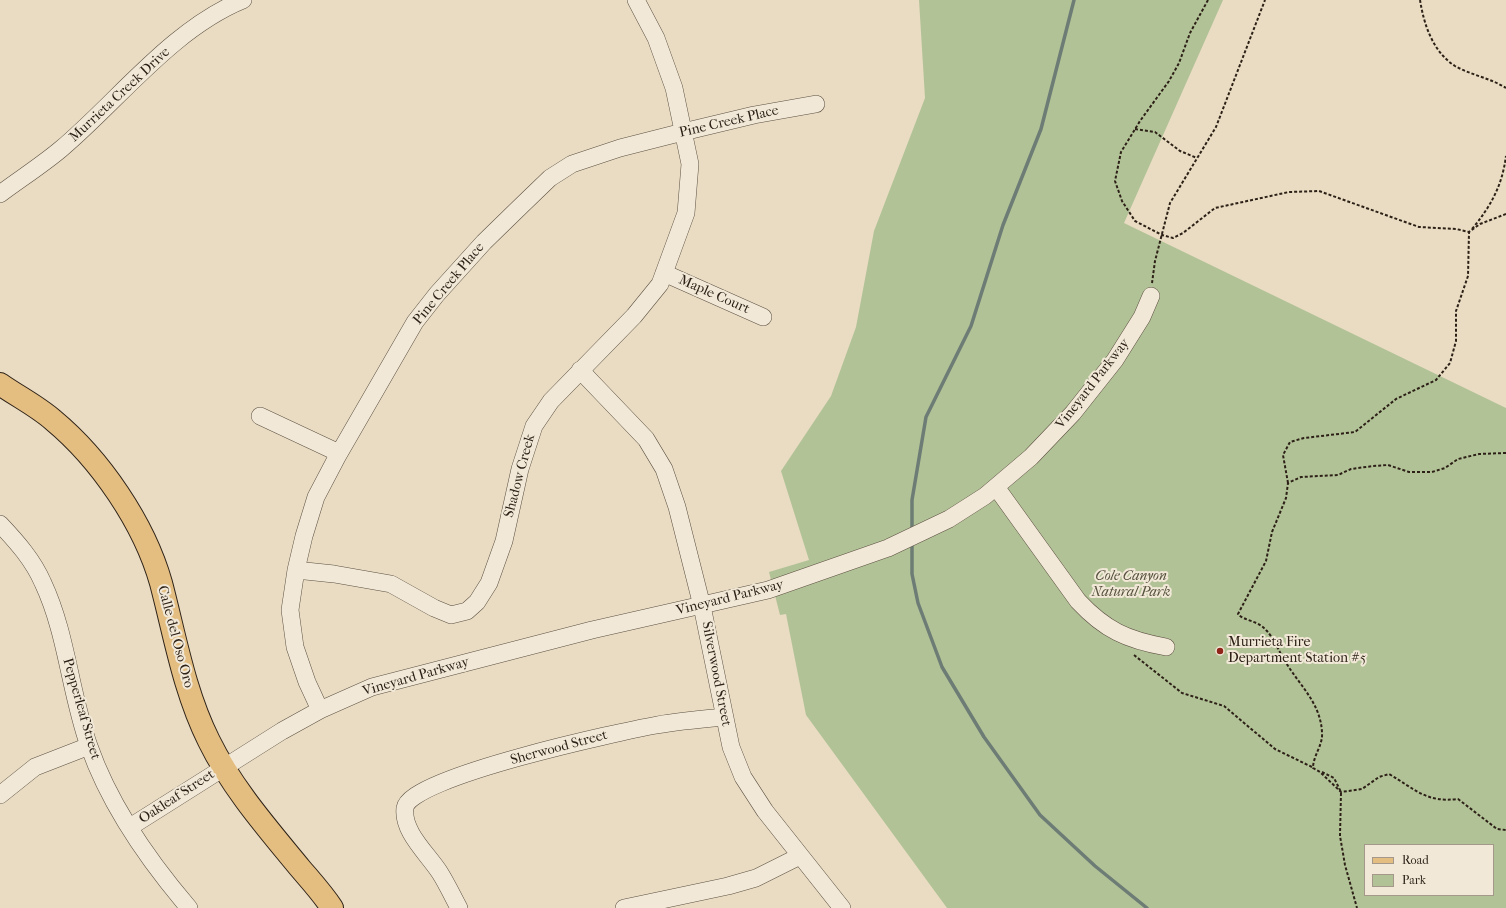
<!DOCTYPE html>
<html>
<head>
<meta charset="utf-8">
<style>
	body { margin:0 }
	#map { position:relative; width:1506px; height:908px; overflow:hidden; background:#e9dcc2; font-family:"IM FELL French Canon",serif }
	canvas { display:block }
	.legend { position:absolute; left:1364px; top:844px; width:130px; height:52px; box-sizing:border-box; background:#f1e8d7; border:1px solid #a3988a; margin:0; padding:5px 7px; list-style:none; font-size:12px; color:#2d2117 }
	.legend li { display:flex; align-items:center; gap:8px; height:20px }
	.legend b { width:20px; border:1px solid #a3988a }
</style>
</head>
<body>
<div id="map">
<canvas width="1506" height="908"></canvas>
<ul class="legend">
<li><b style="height:5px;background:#e4be81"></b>Road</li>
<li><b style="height:11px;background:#b2c297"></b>Park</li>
</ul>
</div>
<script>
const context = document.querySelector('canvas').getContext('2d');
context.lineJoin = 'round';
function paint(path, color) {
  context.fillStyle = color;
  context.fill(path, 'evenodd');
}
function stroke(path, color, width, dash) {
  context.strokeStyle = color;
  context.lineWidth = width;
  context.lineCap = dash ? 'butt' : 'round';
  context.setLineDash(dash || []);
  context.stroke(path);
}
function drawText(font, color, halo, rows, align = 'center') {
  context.font = font + ' "IM FELL French Canon",serif';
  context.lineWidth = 4;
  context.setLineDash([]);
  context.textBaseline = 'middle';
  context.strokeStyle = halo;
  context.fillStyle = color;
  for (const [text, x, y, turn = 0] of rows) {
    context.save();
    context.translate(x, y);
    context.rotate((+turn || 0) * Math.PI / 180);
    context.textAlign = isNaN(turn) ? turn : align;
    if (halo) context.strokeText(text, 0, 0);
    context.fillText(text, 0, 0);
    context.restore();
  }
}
const green = new Path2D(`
	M 919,0 L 1223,0 L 1124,223 L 1506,408 L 1506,908 L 947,908 L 806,715 L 786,614 L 780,615 L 769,572 L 809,560 L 781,471 L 831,396 L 856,327 L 874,231 L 925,98 ZM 1365,845 L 1493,845 L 1493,895 L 1365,895 Z`);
const stream = new Path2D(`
	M 912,532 L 912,500 L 926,417 L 971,326 L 1003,225 L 1041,129 L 1074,0
	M 912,542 L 912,574 L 918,603 L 942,667 L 984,737 L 1040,815 L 1095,866 L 1147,908`);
const path = new Path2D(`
	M 1208,0 L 1190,33 L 1179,63 L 1169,81 L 1140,121 L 1121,152 L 1115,181 L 1122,201 L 1135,221 L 1162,235 L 1173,238 L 1183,233 L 1215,208 L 1289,192 L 1319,191 L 1419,227 L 1456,229 L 1469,232 L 1480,224 L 1506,214
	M 1420,0 C 1424,25 1433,52 1455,66 C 1471,75 1490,78 1506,88
	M 1135,129 L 1155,132 L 1180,151 L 1197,158
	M 1472,229 C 1491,206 1502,186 1506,156
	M 1152,283 L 1155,261 L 1170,203 L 1216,127 L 1265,0
	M 1506,453 L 1479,454 L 1458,459 L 1445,468 L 1432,472 L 1409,472 L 1388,465 L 1373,466 L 1351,469 L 1338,475 L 1301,477 L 1288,483 L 1286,498 L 1272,532 L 1266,561 L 1238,614 C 1244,621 1257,620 1266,630 C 1274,638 1279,652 1285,661 C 1299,685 1321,703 1322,733 C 1323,745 1313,756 1313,768 L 1320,772 L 1341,792 L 1362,789 L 1379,777 L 1389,774 C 1415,789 1426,803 1458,799 L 1497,829 L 1506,830
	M 1288,483 L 1283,455 L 1290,442 L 1304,438 L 1355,432 L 1396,399 L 1436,380 L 1450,363 L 1456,341 L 1456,311 L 1468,276 L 1469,232
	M 1134,655 L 1182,693 L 1224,706 L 1275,749 L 1314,768
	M 1322,772 L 1334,778 L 1341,792 L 1340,836 L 1345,865 L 1357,908`);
const minor = new Path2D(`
	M 0,194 C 20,179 42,165 61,149 C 118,101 172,29 243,0
	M 664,273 L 763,317
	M 580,370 L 646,439 L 664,469 L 677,507 L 702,606 L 731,747 L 743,777 L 765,811 L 842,908
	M 260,416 L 339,453
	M 996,487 L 1078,601 C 1105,630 1127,640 1166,647
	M 0,524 C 17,542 33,560 43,583 C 67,634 70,693 89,746 C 110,806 148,860 189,908
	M 296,570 L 334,574 L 391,584 L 434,608 L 451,615 L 467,611 L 477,602 L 489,583 L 504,541 L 520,469 L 534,426 L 551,401 L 634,316 L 660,284 L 686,213 L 690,164 L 674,88 L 656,38 L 636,0
	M 320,710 L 307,682 L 295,647 L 290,610 L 296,570 L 304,536 L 316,497 L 337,457 L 415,322 L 437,294 L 484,242 L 522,205 L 550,178 L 572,164 L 620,148 L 683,132 L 754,115 L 816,104
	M 0,795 L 35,767 L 89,746
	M 130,827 L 282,731 L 320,710 L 372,687 L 592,630 L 768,590 L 888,548 L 949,519 L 985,496 L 1031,457 L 1073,413 L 1115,360 L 1142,317 L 1151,296
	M 459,908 C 453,897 447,884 440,873 C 428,854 402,832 405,808 C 409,777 623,731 657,725 C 679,721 702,719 724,717
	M 624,908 L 728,886 L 756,878 L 800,856`);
const major = new Path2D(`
	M 0,384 C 17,396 37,406 53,420 C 100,459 144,523 161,583 C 175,636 184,691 209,741 C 232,788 268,829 300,868 C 311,881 323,894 332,908`);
const markers = [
	[1220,651,4,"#8f2418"]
];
const streetNames = [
	["Murrieta Creek Drive",120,95,-43],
	["Pine Creek Place",729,122,-13],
	["Pine Creek Place",449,284,-50],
	["Maple Court",714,295,24],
	["Vineyard Parkway",1093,384,-52],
	["Shadow Creek",520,476,-75],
	["Vineyard Parkway",730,598,-14],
	["Calle del Oso Oro",175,637,75],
	["Silverwood Street",716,674,79],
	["Vineyard Parkway",416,677,-16],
	["Pepperleaf Street",81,709,74],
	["Sherwood Street",559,748,-15],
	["Oakleaf Street",177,797,-33]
];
const parkNames = [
	["Cole Canyon",1131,577],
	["Natural Park",1131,593]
];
const poiNames = [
	["Murrieta Fire",1228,643],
	["Department Station #5",1228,659]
];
paint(green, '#b2c297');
stroke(stream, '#6d7d76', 3.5);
stroke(minor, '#5c5042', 18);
stroke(major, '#2d2117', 24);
stroke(path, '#2d2117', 2, [3, 2]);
stroke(minor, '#f1e8d7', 17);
stroke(major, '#e4be81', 22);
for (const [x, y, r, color] of markers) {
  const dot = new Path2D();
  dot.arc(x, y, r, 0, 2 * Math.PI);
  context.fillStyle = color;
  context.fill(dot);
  stroke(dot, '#f1e8d7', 1.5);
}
drawText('14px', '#2d2117', '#f1e8d7', streetNames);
drawText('italic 14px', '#55513d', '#f1e8d7', parkNames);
drawText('14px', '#2d2117', '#f1e8d7', poiNames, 'left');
</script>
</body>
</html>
